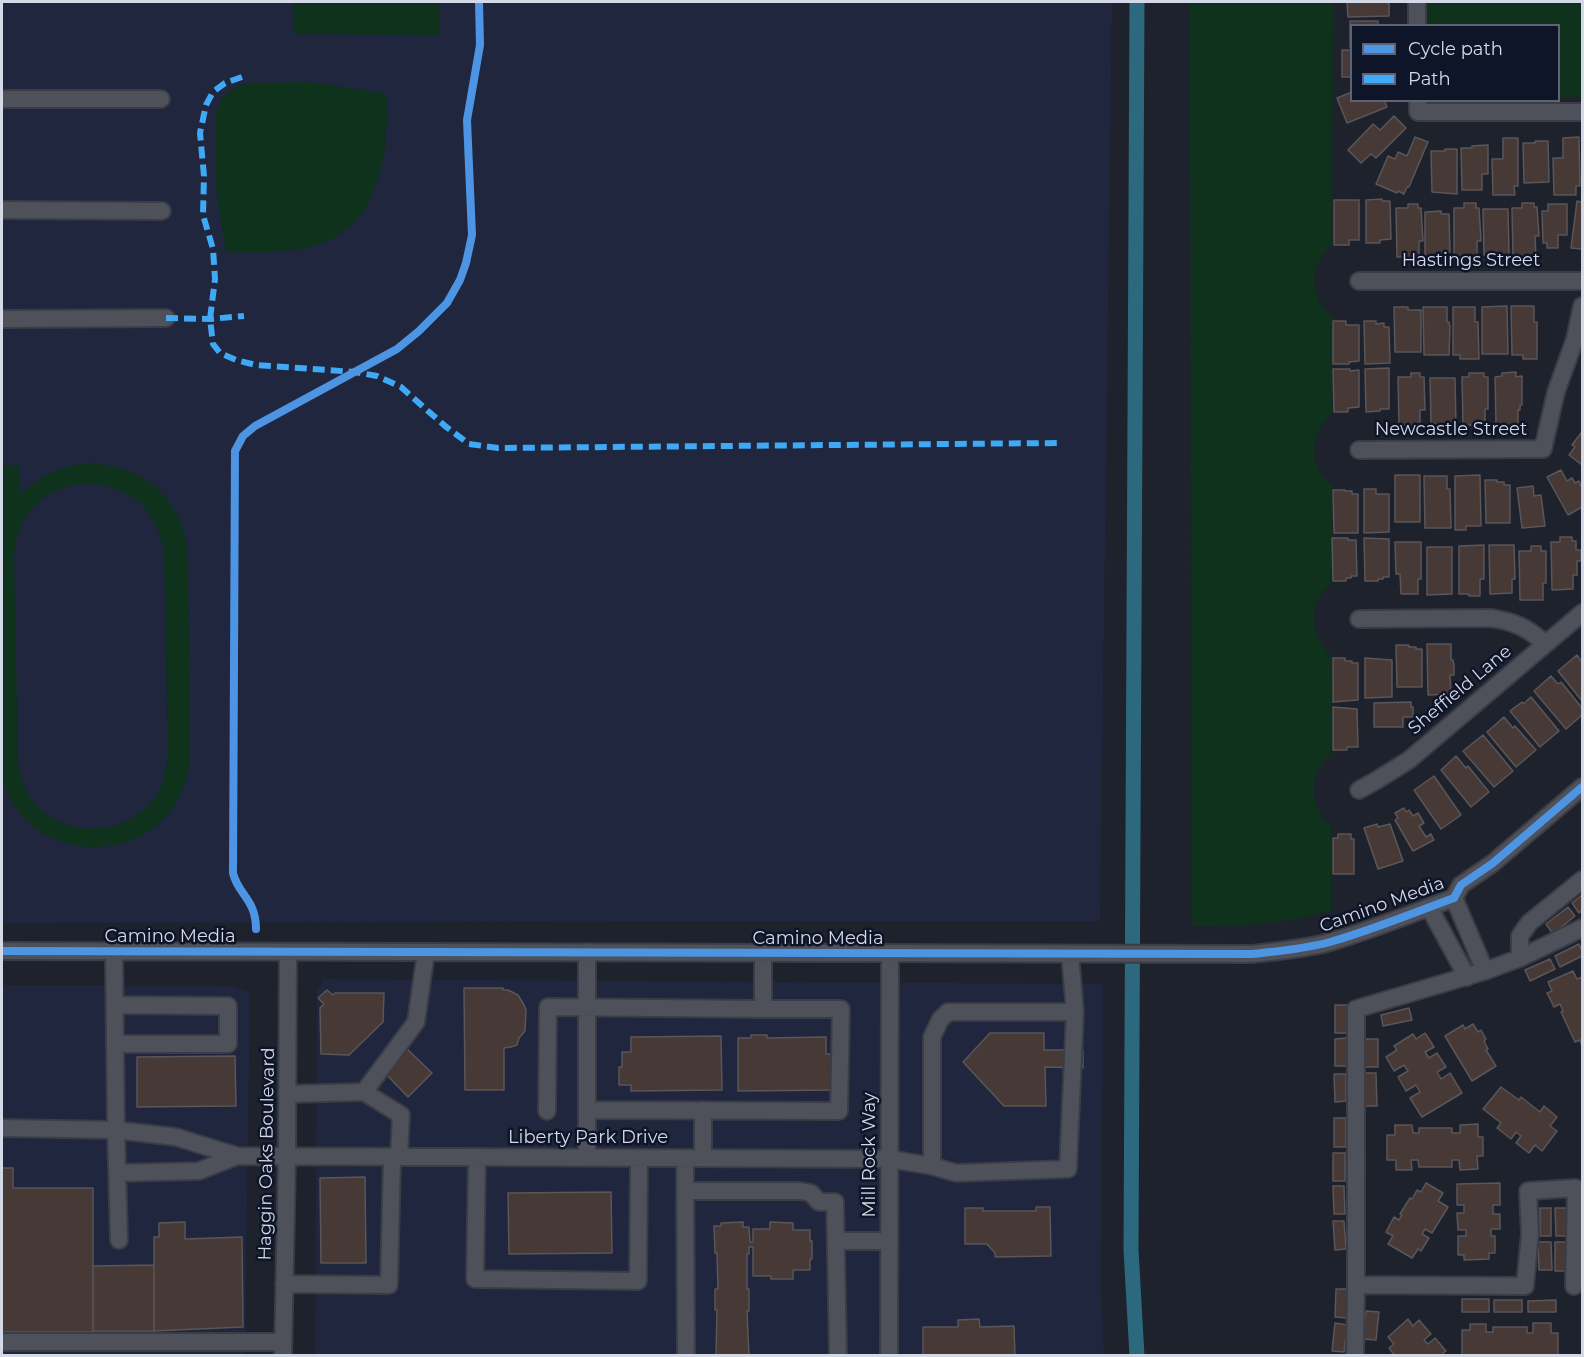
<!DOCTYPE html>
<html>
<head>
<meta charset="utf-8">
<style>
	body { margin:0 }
	#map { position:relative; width:1584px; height:1357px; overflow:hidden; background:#1e222c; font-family:Montserrat,sans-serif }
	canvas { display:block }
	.frame { position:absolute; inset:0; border:3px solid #d4d9e7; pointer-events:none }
	.legend { position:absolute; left:1350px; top:24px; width:210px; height:78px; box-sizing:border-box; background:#0f1528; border:2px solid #5e6374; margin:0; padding:8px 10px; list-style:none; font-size:18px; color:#d4d9e7 }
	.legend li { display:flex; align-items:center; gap:12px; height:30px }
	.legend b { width:30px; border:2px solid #5e6374 }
</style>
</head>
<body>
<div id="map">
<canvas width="1584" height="1357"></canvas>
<div class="frame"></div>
<ul class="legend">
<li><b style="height:8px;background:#4d94e3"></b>Cycle path</li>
<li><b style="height:8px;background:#3fa9f5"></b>Path</li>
</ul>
</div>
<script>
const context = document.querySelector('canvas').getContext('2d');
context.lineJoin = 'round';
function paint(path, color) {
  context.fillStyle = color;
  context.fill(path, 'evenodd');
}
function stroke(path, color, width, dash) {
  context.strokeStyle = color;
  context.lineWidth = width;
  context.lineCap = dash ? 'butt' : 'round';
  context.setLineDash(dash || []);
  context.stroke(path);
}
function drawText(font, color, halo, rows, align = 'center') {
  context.font = font + ' Montserrat,sans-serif';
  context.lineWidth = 5;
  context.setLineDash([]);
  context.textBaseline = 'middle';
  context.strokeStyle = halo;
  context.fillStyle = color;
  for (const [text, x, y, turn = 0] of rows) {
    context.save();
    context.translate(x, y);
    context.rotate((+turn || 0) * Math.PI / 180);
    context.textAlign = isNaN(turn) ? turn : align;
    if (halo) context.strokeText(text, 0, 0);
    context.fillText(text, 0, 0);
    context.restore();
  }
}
const built = new Path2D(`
	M 2,2 L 1112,2 L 1100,921 L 2,923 Z
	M 324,979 L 1103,984 L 1101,1289 L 1104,1355 L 315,1356 L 317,992 Z
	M 2,985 L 233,986 L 250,992 L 245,1355 L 2,1356 Z`);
const green = new Path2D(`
	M 293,2 L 440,2 L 440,35 L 293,34 Z
	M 1190,2 L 1333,2 L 1332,245 C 1309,265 1308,297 1332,317 L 1332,413 C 1309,434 1307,465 1332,486 L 1332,582 C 1309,601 1307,636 1332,655 L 1331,754 C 1307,774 1309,806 1331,827 L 1331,911 C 1310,916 1289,921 1267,923 C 1242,926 1217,926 1192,926 Z
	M 1427,2 L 1582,2 L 1582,97 L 1559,98 L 1558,26 L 1427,25 Z
	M 310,82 L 383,93 C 385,95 386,98 387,101 C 389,108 385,137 385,147 C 384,157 381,167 378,178 C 357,254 292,254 226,252 L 215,183 L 215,115 L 221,99 L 234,88 L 245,83 Z
	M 91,463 C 130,467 159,480 178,516 C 183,525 185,537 188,547 L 190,762 C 186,780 182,798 170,812 C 121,872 16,852 2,774 L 2,465 L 19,465 L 19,495 C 45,473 57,467 91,463 ZM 88,483 C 132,487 157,509 164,553 L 168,757 C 166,770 164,785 156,796 C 127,838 61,840 31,799 C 23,787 20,773 18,760 L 14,556 C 19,511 43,487 88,483 Z`);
const canal = new Path2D(`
	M 1137,1356 L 1131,1250 L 1137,2`);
const building = new Path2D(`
	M 1347,2 L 1387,2 L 1387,3 L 1389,3 L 1389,16 L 1348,17 Z
	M 1350,21 L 1378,21 L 1378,26 L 1352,26 L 1350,47 Z
	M 1342,50 L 1352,50 L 1352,77 L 1342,77 Z
	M 1352,92 L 1352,100 L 1384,100 L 1387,107 L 1347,123 L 1337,98 Z
	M 1394,116 L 1406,128 L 1376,158 L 1371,154 L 1361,163 L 1348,150 L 1373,124 L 1380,130 Z
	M 1415,137 L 1428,142 L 1409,187 L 1407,187 L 1404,194 L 1398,191 L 1397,193 L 1376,184 L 1388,156 L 1395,159 L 1398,152 L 1407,156 Z
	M 1579,137 L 1580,186 L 1576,186 L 1576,195 L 1554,195 L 1553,158 L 1563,158 L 1563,138 Z
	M 1503,138 L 1518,138 L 1518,186 L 1514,186 L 1515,195 L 1493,195 L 1492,159 L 1503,159 Z
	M 1535,141 L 1548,141 L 1549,182 L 1524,183 L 1523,143 L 1535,143 Z
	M 1488,145 L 1488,174 L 1482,174 L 1482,190 L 1462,190 L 1461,148 L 1472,148 L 1472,146 Z
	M 1445,149 L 1457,149 L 1457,194 L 1432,192 L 1431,151 L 1445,151 Z
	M 1382,199 L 1382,201 L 1390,201 L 1391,239 L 1380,240 L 1380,243 L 1366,243 L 1366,200 Z
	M 1334,200 L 1359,200 L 1359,240 L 1349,240 L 1349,245 L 1334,245 Z
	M 1577,201 L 1582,202 L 1582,250 L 1582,249 L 1571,248 Z
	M 1464,203 L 1476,203 L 1476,208 L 1479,208 L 1481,241 L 1477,241 L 1477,256 L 1454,256 L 1454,208 L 1464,208 Z
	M 1522,203 L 1534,203 L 1534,207 L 1537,207 L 1539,236 L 1535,236 L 1536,257 L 1513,256 L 1512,208 L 1522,208 Z
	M 1408,204 L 1418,204 L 1418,208 L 1421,208 L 1423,241 L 1419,241 L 1419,257 L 1397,257 L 1396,208 L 1408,208 Z
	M 1548,204 L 1567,204 L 1567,235 L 1558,235 L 1558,248 L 1547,248 L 1547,243 L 1543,243 L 1542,211 L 1548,211 Z
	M 1483,209 L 1508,209 L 1509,255 L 1503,256 L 1484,255 Z
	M 1441,211 L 1441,214 L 1449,214 L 1450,252 L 1439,254 L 1439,256 L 1425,256 L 1425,212 Z
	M 1507,306 L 1508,354 L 1482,354 L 1482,307 Z
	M 1511,306 L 1534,306 L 1534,322 L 1537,322 L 1537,359 L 1523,359 L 1523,355 L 1512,355 Z
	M 1394,307 L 1408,307 L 1408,310 L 1421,310 L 1421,352 L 1395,352 Z
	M 1423,307 L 1447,307 L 1447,322 L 1449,322 L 1450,327 L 1449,355 L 1424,355 Z
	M 1453,307 L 1475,307 L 1475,322 L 1478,322 L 1479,359 L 1460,359 L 1460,355 L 1453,355 Z
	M 1333,321 L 1346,321 L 1346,325 L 1359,325 L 1359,361 L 1349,362 L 1349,364 L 1333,364 Z
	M 1364,321 L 1376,321 L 1376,324 L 1384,323 L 1384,327 L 1389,327 L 1390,363 L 1365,364 Z
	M 1389,368 L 1389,409 L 1380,409 L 1380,411 L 1366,412 L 1365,369 Z
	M 1333,369 L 1350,369 L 1350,371 L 1359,370 L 1359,407 L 1348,408 L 1348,412 L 1334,412 Z
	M 1516,372 L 1516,377 L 1522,376 L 1522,405 L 1520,405 L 1520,410 L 1518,410 L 1518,425 L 1496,425 L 1495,377 L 1502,376 L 1502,373 Z
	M 1411,373 L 1420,373 L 1420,377 L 1424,377 L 1425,410 L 1420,410 L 1420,425 L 1399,425 L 1398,377 L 1411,377 Z
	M 1469,373 L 1484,373 L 1484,377 L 1488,377 L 1488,409 L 1485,409 L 1485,425 L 1463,425 L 1462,377 L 1469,377 Z
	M 1430,378 L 1455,378 L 1456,425 L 1442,426 L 1442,424 L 1431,424 Z
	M 1581,433 L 1582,435 L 1582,465 L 1569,455 L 1575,447 L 1572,445 Z
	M 1561,470 L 1567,481 L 1572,478 L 1575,483 L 1579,481 L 1582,488 L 1582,507 L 1568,515 L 1547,477 Z
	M 1395,475 L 1420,475 L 1420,522 L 1395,522 Z
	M 1480,475 L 1481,526 L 1466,526 L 1466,530 L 1455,530 L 1455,476 Z
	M 1424,476 L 1447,476 L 1447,489 L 1450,489 L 1451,528 L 1425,528 Z
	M 1485,480 L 1497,480 L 1497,482 L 1504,482 L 1504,485 L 1510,485 L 1510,523 L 1486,523 Z
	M 1533,486 L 1534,496 L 1541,495 L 1545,526 L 1522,528 L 1517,488 Z
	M 1364,489 L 1376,489 L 1376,494 L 1389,494 L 1389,532 L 1364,533 Z
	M 1333,490 L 1345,490 L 1345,491 L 1352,491 L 1352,494 L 1358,494 L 1358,533 L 1334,533 Z
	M 1560,537 L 1572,537 L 1572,541 L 1576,541 L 1576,550 L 1581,550 L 1581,561 L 1577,561 L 1577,575 L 1573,575 L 1573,589 L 1552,590 L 1551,542 L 1560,542 Z
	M 1332,538 L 1348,538 L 1348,540 L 1356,540 L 1357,576 L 1351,576 L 1351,578 L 1346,578 L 1346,581 L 1333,581 Z
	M 1364,538 L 1389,539 L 1389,577 L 1383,577 L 1383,579 L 1378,579 L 1378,581 L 1365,581 Z
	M 1395,542 L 1421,542 L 1421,579 L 1418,579 L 1418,594 L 1401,594 L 1400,574 L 1396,574 Z
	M 1484,545 L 1484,579 L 1480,579 L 1480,596 L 1469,596 L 1469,594 L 1459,594 L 1459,546 Z
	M 1489,545 L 1514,545 L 1515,579 L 1512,579 L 1512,593 L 1490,594 Z
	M 1531,546 L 1541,546 L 1541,551 L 1546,551 L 1546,583 L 1543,583 L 1543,600 L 1520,600 L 1519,551 L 1531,551 Z
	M 1427,547 L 1452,547 L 1452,594 L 1427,595 Z
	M 1427,644 L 1451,644 L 1451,660 L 1453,660 L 1454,665 L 1454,675 L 1450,675 L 1451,694 L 1428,695 Z
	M 1396,645 L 1409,645 L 1409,647 L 1416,647 L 1416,649 L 1422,649 L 1422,687 L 1397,687 Z
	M 1577,655 L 1582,662 L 1582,701 L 1558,671 Z
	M 1333,658 L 1345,658 L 1345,661 L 1352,661 L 1352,663 L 1358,663 L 1358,700 L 1333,702 Z
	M 1365,658 L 1392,660 L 1392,697 L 1365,698 Z
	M 1551,676 L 1558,684 L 1561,682 L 1582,708 L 1582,715 L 1566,729 L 1534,691 Z
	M 1531,697 L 1559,731 L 1540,747 L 1510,711 L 1522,702 L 1523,704 Z
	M 1411,702 L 1411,707 L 1413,707 L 1413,717 L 1403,717 L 1403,727 L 1374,727 L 1374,703 Z
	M 1333,707 L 1357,709 L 1358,747 L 1347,747 L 1347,750 L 1333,750 Z
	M 1504,717 L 1513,728 L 1515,726 L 1536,750 L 1516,767 L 1487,732 Z
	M 1483,735 L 1513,771 L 1494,787 L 1463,751 Z
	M 1456,756 L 1466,768 L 1468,766 L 1489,792 L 1471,807 L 1441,770 Z
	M 1434,776 L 1461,815 L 1441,829 L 1414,790 Z
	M 1404,808 L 1406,812 L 1409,810 L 1413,816 L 1418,813 L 1424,823 L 1419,826 L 1426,837 L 1431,834 L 1434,840 L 1413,851 L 1395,820 L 1398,818 L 1395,813 Z
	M 1377,824 L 1378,827 L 1390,824 L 1403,861 L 1378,869 L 1364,828 Z
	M 1338,834 L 1351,834 L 1351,839 L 1354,839 L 1354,874 L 1333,874 L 1333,838 L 1338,838 Z
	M 1582,895 L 1582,910 L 1579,913 L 1572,903 Z
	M 1568,907 L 1575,916 L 1553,934 L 1546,924 Z
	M 1579,944 L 1582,951 L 1582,956 L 1560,967 L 1555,956 Z
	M 1550,959 L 1555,969 L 1530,981 L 1525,970 Z
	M 1573,971 L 1577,979 L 1582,977 L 1582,1046 L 1580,1040 L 1575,1042 L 1561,1012 L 1563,1011 L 1560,1004 L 1554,1007 L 1547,993 L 1552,991 L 1548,982 Z
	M 464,988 L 503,988 L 503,990 L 508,990 L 518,995 L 524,1005 L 526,1010 L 525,1031 L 519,1038 L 517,1045 L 511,1047 L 504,1048 L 504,1090 L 465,1090 Z
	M 327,990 L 333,995 L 335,993 L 384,993 L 383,1022 L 349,1055 L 321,1054 L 320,1008 L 324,1004 L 318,998 Z
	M 1335,1005 L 1347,1005 L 1347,1033 L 1335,1033 Z
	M 1409,1008 L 1412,1020 L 1383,1026 L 1381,1015 Z
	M 1473,1024 L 1478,1032 L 1481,1030 L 1486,1039 L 1484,1041 L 1488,1049 L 1486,1050 L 1496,1066 L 1472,1081 L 1445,1036 L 1463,1025 L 1465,1029 Z
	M 990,1033 L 1044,1033 L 1044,1050 L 1083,1050 L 1083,1068 L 1045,1067 L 1046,1106 L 1004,1106 L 963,1062 Z
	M 1425,1033 L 1434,1047 L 1425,1052 L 1429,1058 L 1437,1053 L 1446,1067 L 1437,1072 L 1441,1079 L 1450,1073 L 1462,1093 L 1422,1117 L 1410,1098 L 1420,1092 L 1416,1085 L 1406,1091 L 1398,1077 L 1408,1071 L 1404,1065 L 1394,1071 L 1386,1057 L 1397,1050 L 1394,1046 L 1413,1034 L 1416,1039 Z
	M 751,1035 L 767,1035 L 767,1038 L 826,1037 L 826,1054 L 831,1054 L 831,1069 L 836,1069 L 836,1090 L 738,1091 L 738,1038 L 751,1038 Z
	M 721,1036 L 722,1090 L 631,1091 L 631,1085 L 619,1085 L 619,1067 L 622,1067 L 622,1052 L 631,1052 L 631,1037 Z
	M 1347,1038 L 1347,1066 L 1335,1066 L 1335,1039 Z
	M 1365,1039 L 1378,1039 L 1378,1067 L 1365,1067 Z
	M 406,1048 L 432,1073 L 408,1097 L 383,1071 Z
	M 235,1056 L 236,1106 L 137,1107 L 137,1057 Z
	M 1365,1073 L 1376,1073 L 1377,1106 L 1365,1106 Z
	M 1334,1074 L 1346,1074 L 1346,1101 L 1335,1102 Z
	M 1501,1087 L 1519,1100 L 1521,1097 L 1540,1112 L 1544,1106 L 1557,1117 L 1550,1126 L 1557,1131 L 1542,1151 L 1535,1145 L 1529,1153 L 1516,1143 L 1521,1136 L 1516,1132 L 1511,1139 L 1497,1128 L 1501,1123 L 1483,1109 Z
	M 1334,1118 L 1346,1118 L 1346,1147 L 1334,1147 Z
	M 1478,1124 L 1478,1137 L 1483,1137 L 1483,1156 L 1477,1156 L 1478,1169 L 1460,1170 L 1459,1160 L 1452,1160 L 1452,1167 L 1419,1167 L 1418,1160 L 1411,1160 L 1412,1170 L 1396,1170 L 1396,1160 L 1387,1160 L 1387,1135 L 1395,1135 L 1395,1125 L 1412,1125 L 1413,1133 L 1419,1133 L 1419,1128 L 1452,1128 L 1452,1133 L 1460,1133 L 1460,1125 Z
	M 1333,1153 L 1345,1153 L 1345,1181 L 1333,1181 Z
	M 2,1168 L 13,1168 L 13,1188 L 93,1188 L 93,1332 L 2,1332 Z
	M 365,1177 L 366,1263 L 321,1263 L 320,1178 Z
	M 1426,1183 L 1443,1193 L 1438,1201 L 1448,1207 L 1432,1233 L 1425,1229 L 1422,1234 L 1429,1238 L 1421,1251 L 1418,1249 L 1412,1258 L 1388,1244 L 1393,1236 L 1386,1232 L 1394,1217 L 1399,1220 L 1402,1215 L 1400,1214 L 1410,1198 L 1412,1199 L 1417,1190 L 1421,1192 Z
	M 1500,1183 L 1500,1205 L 1493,1205 L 1493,1214 L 1500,1214 L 1500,1229 L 1491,1229 L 1491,1236 L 1495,1236 L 1495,1253 L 1489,1253 L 1489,1259 L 1464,1260 L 1464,1255 L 1458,1255 L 1458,1236 L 1466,1236 L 1466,1230 L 1458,1230 L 1457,1213 L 1464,1213 L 1464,1205 L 1457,1205 L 1457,1184 Z
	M 1333,1186 L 1344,1186 L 1345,1214 L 1334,1214 Z
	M 611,1192 L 612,1253 L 509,1254 L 508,1193 Z
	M 1036,1207 L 1050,1207 L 1051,1256 L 995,1257 L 995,1253 L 987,1244 L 965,1244 L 965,1208 L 983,1208 L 983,1211 L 1036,1211 Z
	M 1540,1208 L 1551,1208 L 1551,1236 L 1540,1236 Z
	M 1555,1208 L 1567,1208 L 1567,1236 L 1556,1236 Z
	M 1333,1221 L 1344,1221 L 1346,1249 L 1335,1250 Z
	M 185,1222 L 185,1239 L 242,1237 L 243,1327 L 154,1331 L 154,1237 L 159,1237 L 159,1223 Z
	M 743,1222 L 743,1227 L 749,1227 L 750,1242 L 753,1242 L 753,1229 L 770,1229 L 770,1222 L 793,1223 L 793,1230 L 810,1230 L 810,1241 L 812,1241 L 812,1259 L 810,1259 L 810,1270 L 793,1270 L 793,1279 L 771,1279 L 771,1276 L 753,1276 L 753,1247 L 749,1247 L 749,1254 L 747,1254 L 747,1289 L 749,1289 L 749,1311 L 747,1311 L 749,1356 L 716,1356 L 717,1310 L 715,1310 L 715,1289 L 718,1289 L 717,1253 L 715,1253 L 714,1226 L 721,1226 L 721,1223 Z
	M 1538,1242 L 1551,1242 L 1552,1270 L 1539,1270 Z
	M 1555,1242 L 1567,1242 L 1568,1271 L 1555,1271 Z
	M 154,1265 L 154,1331 L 93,1331 L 93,1266 Z
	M 1336,1289 L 1348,1289 L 1347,1318 L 1335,1317 Z
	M 1462,1299 L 1489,1299 L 1489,1312 L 1462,1312 Z
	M 1494,1300 L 1522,1300 L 1522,1312 L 1494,1312 Z
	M 1556,1300 L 1556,1312 L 1528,1312 L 1528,1301 Z
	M 1366,1311 L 1379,1312 L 1376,1340 L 1363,1339 Z
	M 979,1319 L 980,1327 L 1014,1326 L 1015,1356 L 923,1356 L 923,1327 L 958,1327 L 958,1320 Z
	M 1408,1319 L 1413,1326 L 1419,1320 L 1431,1334 L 1424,1340 L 1428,1344 L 1435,1338 L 1446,1351 L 1443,1353 L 1445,1356 L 1395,1356 L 1389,1348 L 1394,1344 L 1388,1337 Z
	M 1335,1323 L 1347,1325 L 1344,1352 L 1332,1351 Z
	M 1533,1323 L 1551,1323 L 1551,1333 L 1558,1333 L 1558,1356 L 1462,1356 L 1462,1330 L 1470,1330 L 1470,1324 L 1486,1324 L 1486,1332 L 1493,1332 L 1493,1327 L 1527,1327 L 1527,1333 L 1533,1333 Z`);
const minor = new Path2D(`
	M 1417,2 L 1417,26
	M 2,99 L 161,99
	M 1418,100 L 1418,112 L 1582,112
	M 2,210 L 162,211
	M 1359,281 L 1582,281
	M 2,319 L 166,318
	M 1359,450 L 1543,449 L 1556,392 L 1575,339 L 1582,306
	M 1359,619 L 1490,618 C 1513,621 1529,628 1545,644
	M 1359,790 L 1377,780 L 1409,760 L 1582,613
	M 1454,898 L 1485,971
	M 1429,907 L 1467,977
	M 2,951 L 1252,954 C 1278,951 1305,949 1330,942 C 1372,930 1413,913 1454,898 L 1461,885 L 1493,863 L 1582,787
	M 1520,958 L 1582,928
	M 115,1005 L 228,1006 L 228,1044 L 115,1044
	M 364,1092 L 401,1115 L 399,1157
	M 287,1094 L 364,1092 L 416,1022 L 426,952
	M 587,1110 L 839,1111 L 841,1009 L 763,1009 L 763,953
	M 703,1110 L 703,1158
	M 547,1111 L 548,1007 L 763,1009
	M 2,1128 L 116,1130 L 114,952
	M 477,1157 L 475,1279 L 638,1281 L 639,1158
	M 587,1158 L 587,952
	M 685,1158 L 686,1356
	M 932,1166 L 956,1173 L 1068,1169 L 1075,1012
	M 117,1173 L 199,1171 L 237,1156
	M 686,1191 L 800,1191 L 811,1193 L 819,1202 L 835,1202 L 838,1356
	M 119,1240 L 116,1130 L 176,1137 L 237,1156 L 890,1159 L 932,1166 L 932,1037 L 940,1020 L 948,1012 L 1075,1012 L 1070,954
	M 836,1241 L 889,1241
	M 284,1284 L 389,1285 L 392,1157
	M 1356,1285 L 1525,1286 L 1530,1234 L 1528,1191 L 1576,1188 L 1574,1286
	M 2,1342 L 282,1342
	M 283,1356 L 287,1156 L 288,952
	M 889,1356 L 890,954
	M 1355,1356 L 1356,1285 L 1356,1009 L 1485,971 L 1520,958 L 1520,936 L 1529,923 L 1582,880`);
const quiet = new Path2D(`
	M 242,77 L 225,83 L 213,92 L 206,105 L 200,133 L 204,176 L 203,215 L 213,249 L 215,279 L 210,319 L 213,344 L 220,353 L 236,360 L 256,365 L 355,372 L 377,376 L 401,387 L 445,426 L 469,444 L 498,448 L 1061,443
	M 166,318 L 210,319 L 244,316`);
const cycleway = new Path2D(`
	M 256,929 C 256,899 238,895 233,873 L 235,451 L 243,436 L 255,426 L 397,349 L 419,331 L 447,303 L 460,280 L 466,263 L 472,235 L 467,120 L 480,45 L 479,2
	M 2,951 L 1252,954 C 1278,951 1305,949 1330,942 C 1372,930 1413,913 1454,898 L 1461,885 L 1493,863 L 1582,787`);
const streetNames = [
	["Hastings Street",1471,261],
	["Newcastle Street",1451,430],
	["Sheffield Lane",1460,690,-40],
	["Camino Media",1382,905,-20],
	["Camino Media",170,937],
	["Camino Media",818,939],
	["Liberty Park Drive",588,1138],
	["Haggin Oaks Boulevard",267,1154,-89],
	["Mill Rock Way",870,1155,-90]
];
paint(built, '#1f263e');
paint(green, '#0e321c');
stroke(canal, '#2c697f', 15);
paint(building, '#473936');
stroke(building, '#5a5659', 1.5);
stroke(minor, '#3a3d46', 20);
stroke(minor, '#4e5159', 16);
stroke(quiet, '#3fa9f5', 6, [12, 6]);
stroke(cycleway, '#4d94e3', 8);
drawText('18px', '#d4d9e7', '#0f1528', streetNames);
</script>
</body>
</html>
